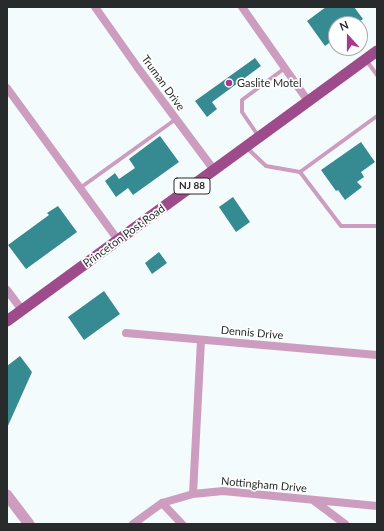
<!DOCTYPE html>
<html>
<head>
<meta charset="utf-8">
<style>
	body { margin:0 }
	#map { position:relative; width:384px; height:531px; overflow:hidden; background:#f4fbfc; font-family:Lato,sans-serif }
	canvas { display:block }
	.frame { position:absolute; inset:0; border:8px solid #282b2b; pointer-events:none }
	.north { position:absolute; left:328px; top:16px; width:40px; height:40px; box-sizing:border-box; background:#fff; border:1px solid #a9aaaa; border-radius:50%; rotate:339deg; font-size:11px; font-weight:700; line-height:16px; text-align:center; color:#282b2b }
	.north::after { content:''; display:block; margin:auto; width:14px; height:18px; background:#a83792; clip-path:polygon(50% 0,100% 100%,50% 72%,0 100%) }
</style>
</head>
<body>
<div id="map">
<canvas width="384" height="531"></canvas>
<div class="frame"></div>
<div class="north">N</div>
</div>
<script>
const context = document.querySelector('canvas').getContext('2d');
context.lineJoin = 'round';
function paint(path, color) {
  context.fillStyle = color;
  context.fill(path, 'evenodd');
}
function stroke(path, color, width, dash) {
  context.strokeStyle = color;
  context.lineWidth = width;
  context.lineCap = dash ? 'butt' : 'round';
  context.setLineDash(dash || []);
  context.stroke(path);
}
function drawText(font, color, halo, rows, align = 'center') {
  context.font = font + ' Lato,sans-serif';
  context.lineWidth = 3.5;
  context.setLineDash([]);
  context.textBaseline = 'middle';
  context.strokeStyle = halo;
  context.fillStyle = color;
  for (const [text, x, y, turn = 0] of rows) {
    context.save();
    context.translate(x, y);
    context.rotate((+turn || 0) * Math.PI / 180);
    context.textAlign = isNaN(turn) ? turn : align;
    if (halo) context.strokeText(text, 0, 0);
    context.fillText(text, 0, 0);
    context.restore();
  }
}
const building = new Path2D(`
	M 326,7 L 354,7 L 363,19 L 356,24 L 336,24 L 336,38 L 325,46 L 307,21 Z
	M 255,58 L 261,66 L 212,102 L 217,109 L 207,117 L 195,101 Z
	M 160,136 L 179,162 L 133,195 L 128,188 L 116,197 L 105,181 L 115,173 L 119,179 L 135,168 L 129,159 Z
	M 361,142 L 375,162 L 361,172 L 364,177 L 357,182 L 362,187 L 345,200 L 338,190 L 336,191 L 321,170 Z
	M 233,197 L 250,222 L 236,232 L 219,207 Z
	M 58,206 L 77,232 L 26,269 L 8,245 L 49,215 L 47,213 Z
	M 159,252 L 167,263 L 152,274 L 145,263 Z
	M 104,291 L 120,314 L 84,340 L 68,317 Z
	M 20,356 L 32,372 L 7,428 L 7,366 Z`);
const service = new Path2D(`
	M 366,60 L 377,75
	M 377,116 L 300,172 L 341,226 L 377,226
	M 259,137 L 242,112 L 242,100 L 285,68
	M 246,147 L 266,166 L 300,172
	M 80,188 L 176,119`);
const minor = new Path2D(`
	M 95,7 L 138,68 L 214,170
	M 242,7 L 308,101
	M 7,88 L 118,240
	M 7,290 L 22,310
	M 126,333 L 377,355
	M 193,494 L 201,340
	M 313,500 L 345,524
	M 162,503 L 182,524
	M 133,524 L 162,503 L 193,494 L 223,491 L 377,506`);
const tertiary = new Path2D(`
	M 7,495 L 29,524`);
const primary = new Path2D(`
	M 7,321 L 377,51`);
const markers = [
	[229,83,4,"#a83792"]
];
const shields = [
	[192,186,36]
];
const shieldNames = [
	["NJ 88",192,186]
];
const streetNames = [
	["Truman Drive",163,83,54],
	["Princeton Post Road",124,236,-36],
	["Dennis Drive",252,333,5],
	["Nottingham Drive",264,485,5]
];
const poiNames = [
	["Gaslite Motel",237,83]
];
paint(building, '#368a91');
stroke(service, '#cc9dbf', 4);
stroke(minor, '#cc9dbf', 8);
stroke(tertiary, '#cc9dbf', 11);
stroke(primary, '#9e4b8c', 11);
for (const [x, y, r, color] of markers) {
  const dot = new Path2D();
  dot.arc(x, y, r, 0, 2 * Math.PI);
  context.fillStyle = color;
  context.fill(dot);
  stroke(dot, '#fff', 1.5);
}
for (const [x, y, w] of shields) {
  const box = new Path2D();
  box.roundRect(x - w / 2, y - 8, w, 16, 3);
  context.fillStyle = '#fff';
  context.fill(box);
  stroke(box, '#282b2b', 1);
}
drawText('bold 10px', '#282b2b', null, shieldNames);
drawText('11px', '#282b2b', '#fff', streetNames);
drawText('11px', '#282b2b', '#fff', poiNames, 'left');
</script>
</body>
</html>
